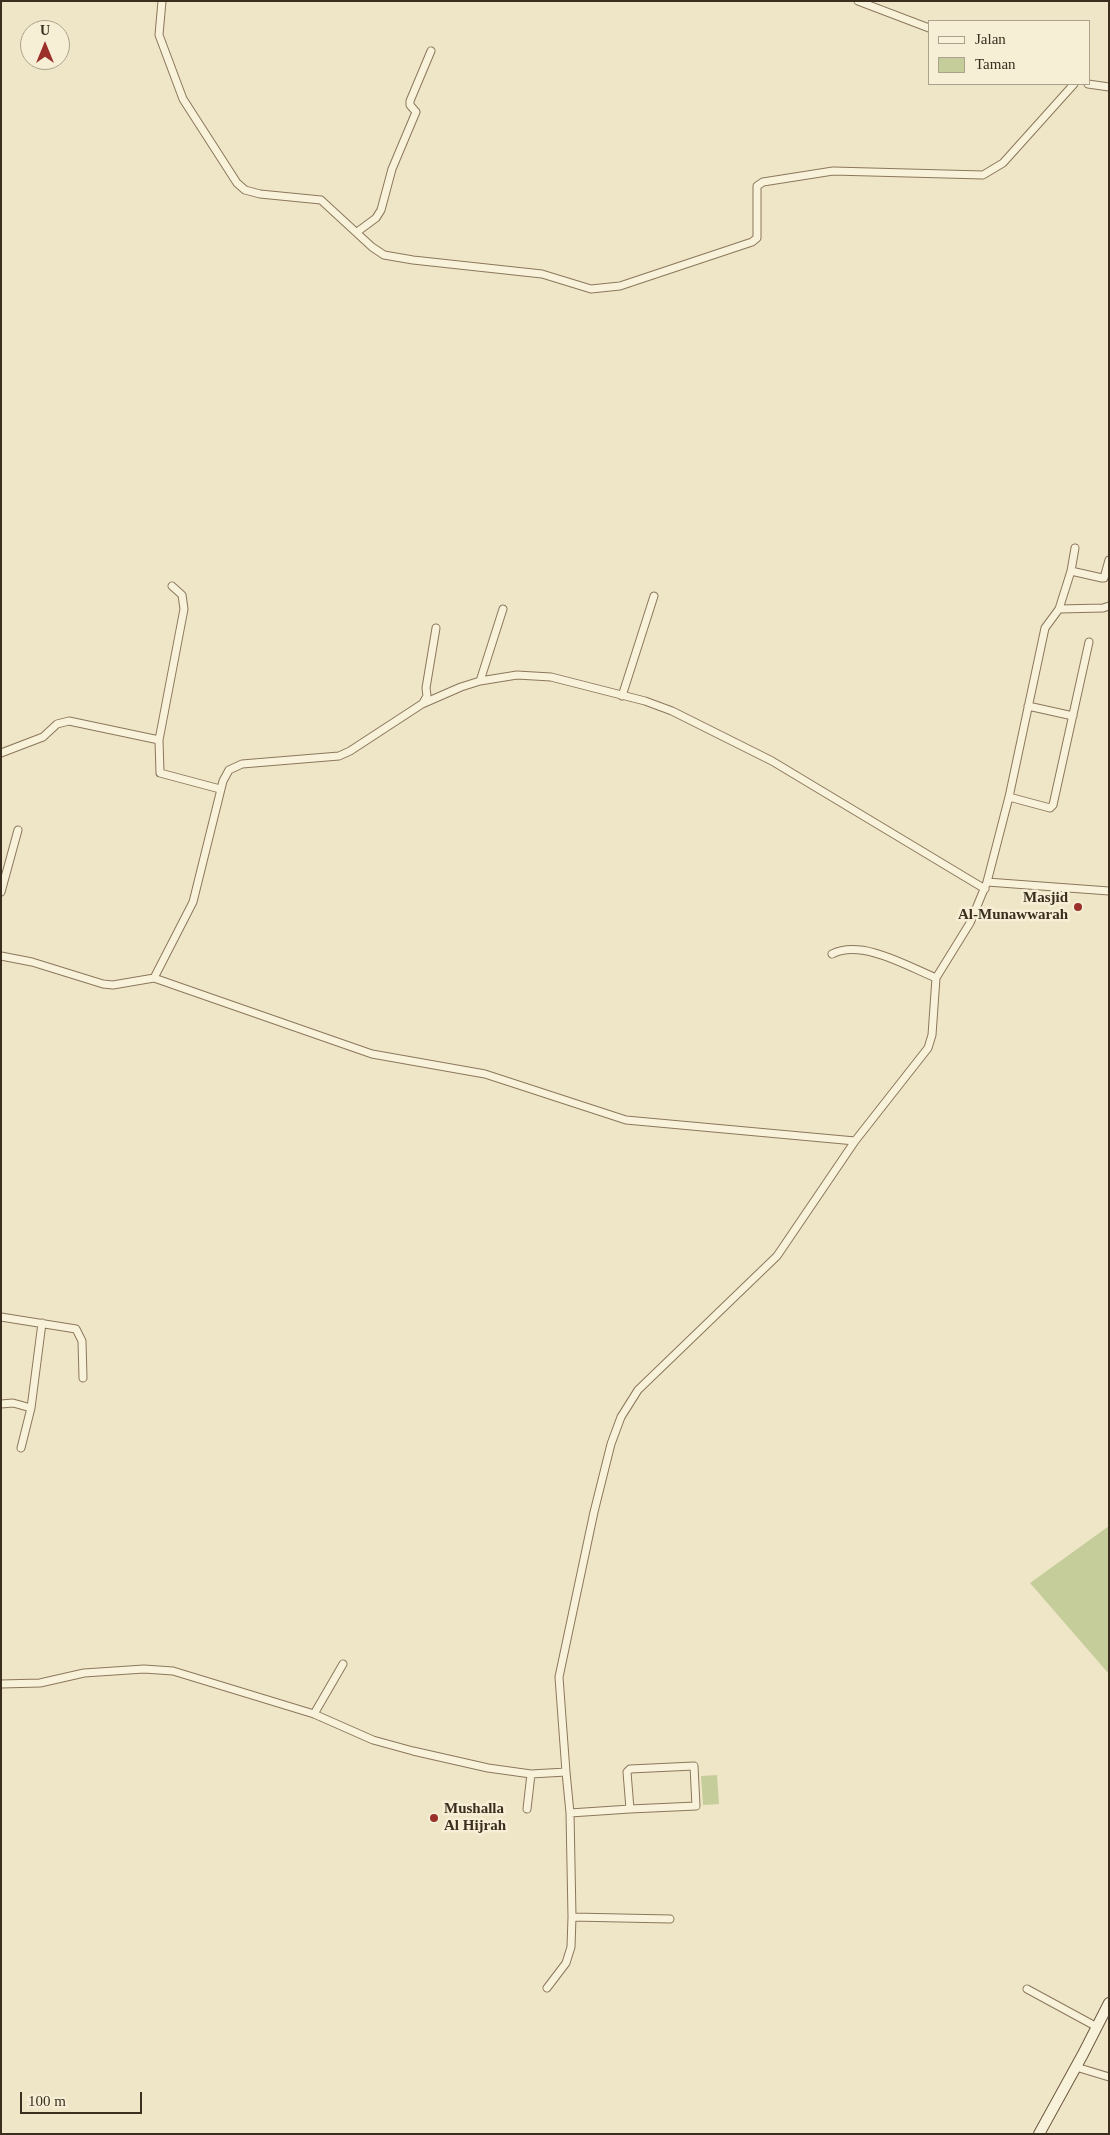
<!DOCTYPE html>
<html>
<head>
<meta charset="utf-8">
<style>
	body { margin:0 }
	#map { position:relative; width:1110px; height:2135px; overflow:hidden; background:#efe5c7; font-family:"Times New Roman",serif }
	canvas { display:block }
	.frame { position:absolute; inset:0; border:2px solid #3b2e1f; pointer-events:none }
	.legend { position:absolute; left:928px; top:20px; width:162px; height:65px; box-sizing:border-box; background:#f6efd6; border:1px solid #aba28d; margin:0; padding:6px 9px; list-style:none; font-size:15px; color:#3b2e1f }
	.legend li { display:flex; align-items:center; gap:10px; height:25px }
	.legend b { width:25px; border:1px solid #aba28d }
	.north { position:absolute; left:20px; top:20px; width:50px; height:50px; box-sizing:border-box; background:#f6efd6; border:1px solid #aba28d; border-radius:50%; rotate:0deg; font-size:14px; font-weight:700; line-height:20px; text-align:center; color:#3b2e1f }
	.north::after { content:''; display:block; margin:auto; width:18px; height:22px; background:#9b2f2a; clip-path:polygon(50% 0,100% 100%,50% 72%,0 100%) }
	.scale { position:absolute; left:20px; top:2092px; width:122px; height:22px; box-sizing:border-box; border:2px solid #3b2e1f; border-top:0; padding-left:6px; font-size:15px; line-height:18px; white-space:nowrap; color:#3b2e1f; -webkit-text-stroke:4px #f6efd6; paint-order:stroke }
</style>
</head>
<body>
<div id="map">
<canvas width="1110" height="2135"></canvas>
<div class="frame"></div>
<ul class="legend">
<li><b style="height:6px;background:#f9f2da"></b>Jalan</li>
<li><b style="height:14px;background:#c5ce9a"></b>Taman</li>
</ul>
<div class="north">U</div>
<div class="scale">100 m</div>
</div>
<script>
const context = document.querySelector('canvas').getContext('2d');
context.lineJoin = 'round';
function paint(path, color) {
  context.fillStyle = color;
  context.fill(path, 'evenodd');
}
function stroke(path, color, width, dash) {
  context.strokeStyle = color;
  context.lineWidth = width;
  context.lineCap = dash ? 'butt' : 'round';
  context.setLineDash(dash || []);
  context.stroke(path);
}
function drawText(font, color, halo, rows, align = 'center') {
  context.font = font + ' "Times New Roman",serif';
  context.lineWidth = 5;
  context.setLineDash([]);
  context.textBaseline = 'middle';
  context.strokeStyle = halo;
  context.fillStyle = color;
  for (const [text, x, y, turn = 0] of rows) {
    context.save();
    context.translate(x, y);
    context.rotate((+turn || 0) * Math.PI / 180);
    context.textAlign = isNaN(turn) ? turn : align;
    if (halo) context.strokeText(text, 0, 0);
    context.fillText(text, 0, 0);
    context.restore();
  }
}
const green = new Path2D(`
	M 1109,1526 L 1109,1674 L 1030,1583 Z
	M 717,1775 L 719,1804 L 703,1805 L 701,1776 Z`);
const street = new Path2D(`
	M 162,1 L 159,35 L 183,99 L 237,183 L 245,190 L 260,194 L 321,200 L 372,247 L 384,255 L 413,260 L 542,274 L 591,289 L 620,286 L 752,242 L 757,238 L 757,186 L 763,182 L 833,171 L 983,175 L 1003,163 L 1074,84
	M 858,1 L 929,28
	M 1088,84 L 1109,87
	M 357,232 L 376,218 L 381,210 L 392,169 L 416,112 L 410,105 L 410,101 L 431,51
	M 1071,571 L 1102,578 L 1104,578 L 1109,560
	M 1059,609 L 1071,571 L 1075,548
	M 480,681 L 503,609
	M 622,696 L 654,596
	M 423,703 L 427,696 L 426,688 L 436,628
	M 1028,706 L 1073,716
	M 159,740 L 184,609 L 182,595 L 172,586
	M 1,753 L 43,737 L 57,724 L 69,721 L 159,740 L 160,773 L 220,789
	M 1009,797 L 1050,808 L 1053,805 L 1089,642
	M 987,882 L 1109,891
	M 1,892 L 18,830
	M 832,954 C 862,939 907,966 936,978
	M 1,956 L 32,962 L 103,984 L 113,985 L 154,978 L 193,902 L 223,781 L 229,770 L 242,764 L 339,756 L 350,751 L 422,704 L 461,687 L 480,681 L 517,675 L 551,677 L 645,701 L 672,711 L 772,761 L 985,889
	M 154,978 L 372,1054 L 485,1074 L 626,1120 L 855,1141
	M 1,1317 L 76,1329 L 82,1341 L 83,1378
	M 1,1404 L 13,1403 L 31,1408
	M 21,1448 L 31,1408 L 42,1323
	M 1,1684 L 40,1683 L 84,1673 L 144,1669 L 173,1671 L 314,1714 L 373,1740 L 413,1751 L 488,1768 L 531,1774 L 566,1772 L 559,1677 L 594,1512 L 611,1444 L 621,1417 L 638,1390 L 777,1256 L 855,1141 L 928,1048 L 932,1035 L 936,978 L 970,923 L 987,882 L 1009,797 L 1045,628 L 1059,609 L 1103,608 L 1109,606
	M 314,1714 L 343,1664
	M 527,1809 L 531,1774
	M 570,1813 L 630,1809 L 627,1772 L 630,1769 L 694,1766 L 696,1806 L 630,1809
	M 572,1917 L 670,1919
	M 547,1988 L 566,1963 L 571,1947 L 572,1917 L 570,1813 L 566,1772
	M 1027,1989 L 1097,2027
	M 1076,2067 L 1109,2077`);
const secondary = new Path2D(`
	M 1039,2134 L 1083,2054 L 1109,2003`);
const markers = [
	[1078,907,5,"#9b2f2a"],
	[434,1818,5,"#9b2f2a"]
];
const poiNames = [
	["Masjid",1068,898],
	["Al-Munawwarah",1068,915],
	["Mushalla",444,1809,"left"],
	["Al Hijrah",444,1826,"left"]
];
paint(green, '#c5ce9a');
stroke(street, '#8b775c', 9);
stroke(secondary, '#6d583f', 12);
stroke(street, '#f9f2da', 7);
stroke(secondary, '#f9f2da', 10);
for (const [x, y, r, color] of markers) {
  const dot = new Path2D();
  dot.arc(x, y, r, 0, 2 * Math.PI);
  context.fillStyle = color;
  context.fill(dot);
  stroke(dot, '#f6efd6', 2);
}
drawText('bold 15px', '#3b2e1f', '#f6efd6', poiNames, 'right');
</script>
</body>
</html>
